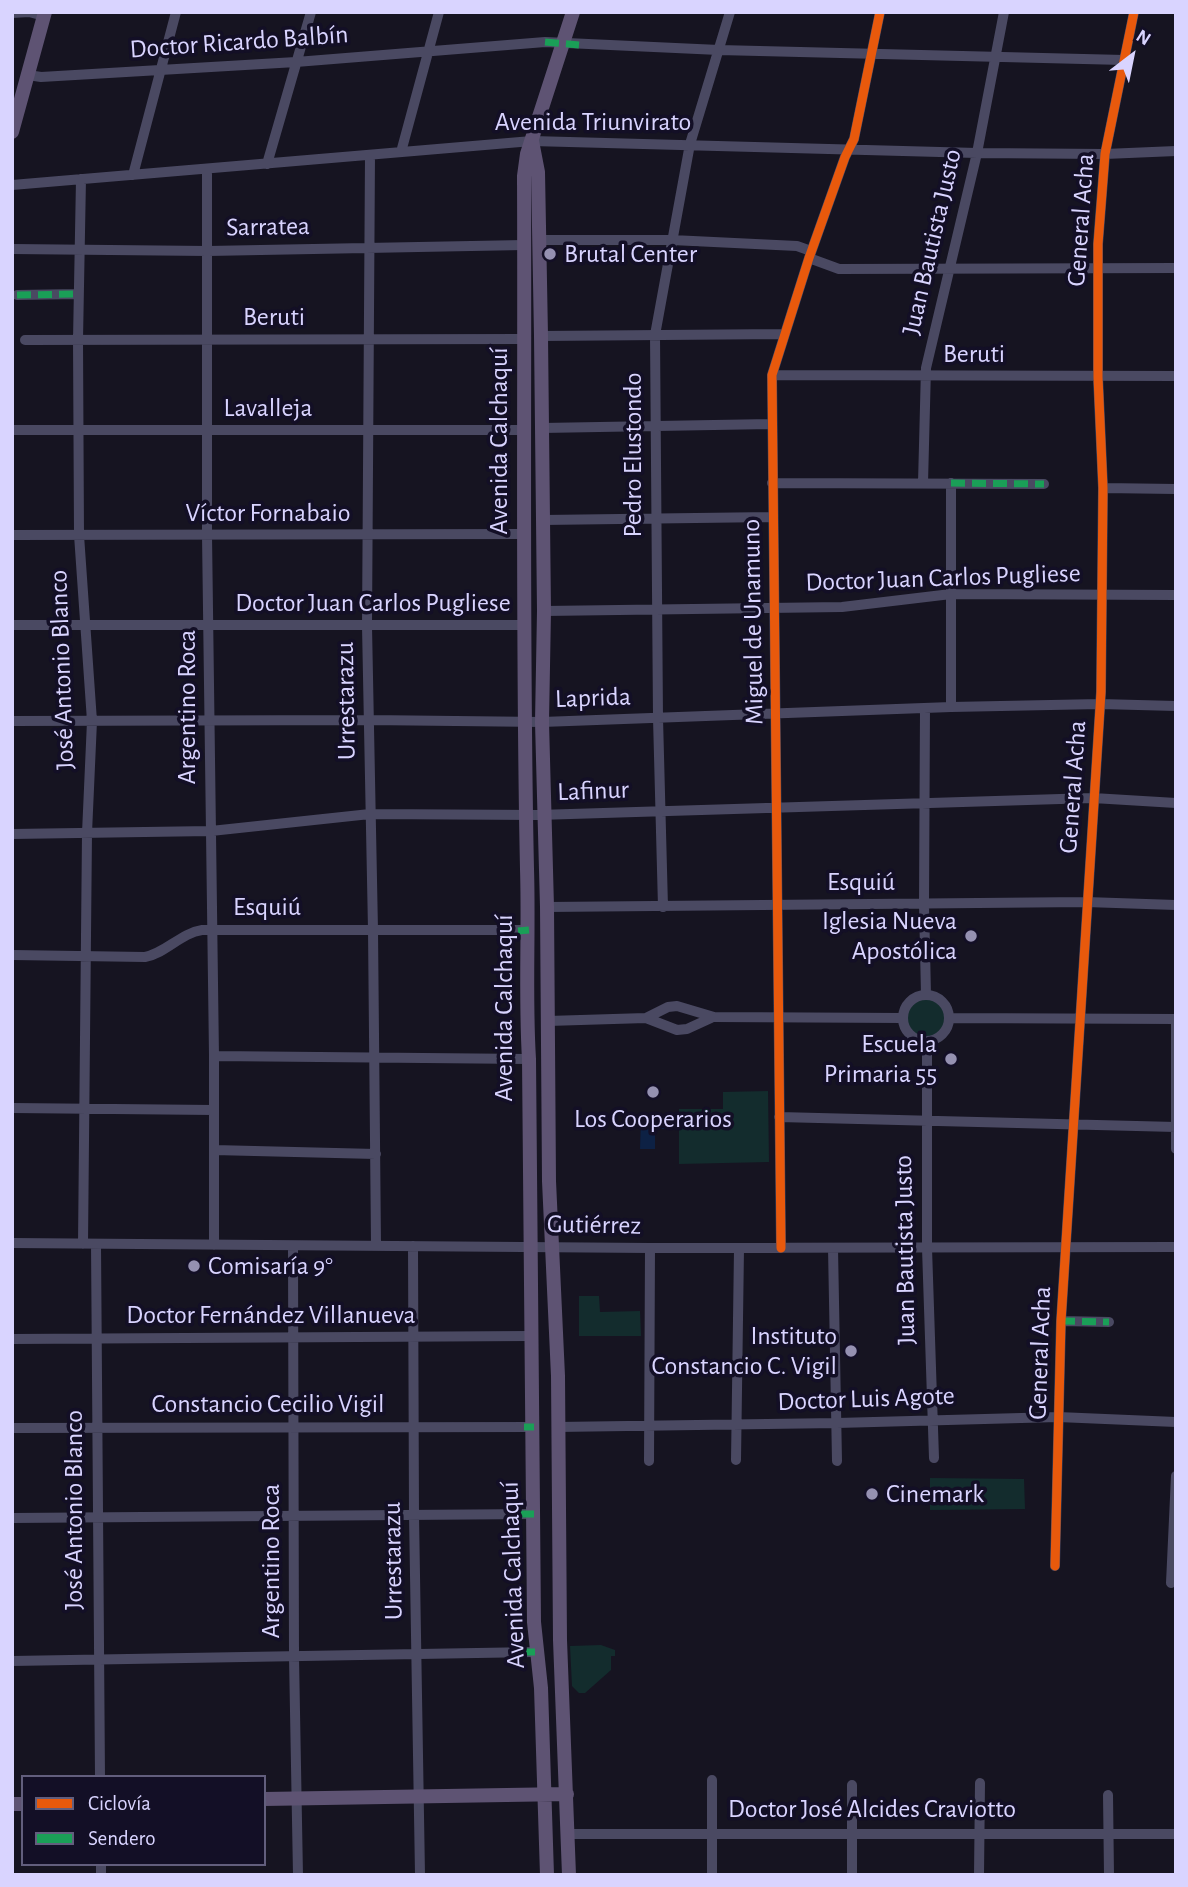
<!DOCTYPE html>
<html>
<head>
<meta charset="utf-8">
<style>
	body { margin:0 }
	#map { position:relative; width:1188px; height:1887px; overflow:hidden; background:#161421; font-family:"Alegreya Sans",sans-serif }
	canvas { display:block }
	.frame { position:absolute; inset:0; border:14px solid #d9d4ff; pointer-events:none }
	.legend { position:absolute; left:21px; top:1775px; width:245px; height:91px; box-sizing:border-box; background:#130f26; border:2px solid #625e7d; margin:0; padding:9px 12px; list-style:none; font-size:21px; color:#d9d4ff }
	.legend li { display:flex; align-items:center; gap:14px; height:35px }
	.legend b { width:35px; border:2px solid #625e7d }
	.north { position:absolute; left:1097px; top:21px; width:70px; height:70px; -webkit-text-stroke:5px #130f26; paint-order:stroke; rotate:32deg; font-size:19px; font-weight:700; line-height:28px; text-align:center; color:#d9d4ff }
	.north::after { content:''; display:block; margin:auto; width:24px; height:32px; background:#d9d4ff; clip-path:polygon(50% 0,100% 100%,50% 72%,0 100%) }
</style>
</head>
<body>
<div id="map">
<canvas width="1188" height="1887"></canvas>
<div class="frame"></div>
<ul class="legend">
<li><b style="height:9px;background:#e8590c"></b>Ciclovía</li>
<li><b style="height:9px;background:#1a9f57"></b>Sendero</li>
</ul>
<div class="north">N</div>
</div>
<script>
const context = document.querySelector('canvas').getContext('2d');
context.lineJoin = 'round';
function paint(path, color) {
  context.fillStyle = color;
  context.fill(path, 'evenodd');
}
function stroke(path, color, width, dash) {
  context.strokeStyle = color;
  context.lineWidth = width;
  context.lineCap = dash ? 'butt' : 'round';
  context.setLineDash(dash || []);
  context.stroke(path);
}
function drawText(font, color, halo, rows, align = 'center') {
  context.font = font + ' "Alegreya Sans",sans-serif';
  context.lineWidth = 7;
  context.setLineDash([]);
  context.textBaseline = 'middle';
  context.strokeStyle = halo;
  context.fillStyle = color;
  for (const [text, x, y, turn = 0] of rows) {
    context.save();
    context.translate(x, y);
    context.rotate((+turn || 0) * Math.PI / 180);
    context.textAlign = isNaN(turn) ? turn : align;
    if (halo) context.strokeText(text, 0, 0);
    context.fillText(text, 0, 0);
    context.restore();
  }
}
const green = new Path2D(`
	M907 1018a20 20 0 1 1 40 0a20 20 0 1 1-40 0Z
	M 768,1091 L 769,1162 L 679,1164 L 679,1109 L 723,1109 L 723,1092 Z
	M 579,1296 L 599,1296 L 600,1312 L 640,1311 L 641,1336 L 579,1336 Z
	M 930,1478 L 1024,1479 L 1025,1509 L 930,1510 Z
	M 601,1645 L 615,1650 L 615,1656 L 611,1656 L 611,1670 L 585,1693 L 579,1693 L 572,1686 L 570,1646 Z`);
const water = new Path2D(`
	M 641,1118 L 668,1118 L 668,1129 L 655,1129 L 655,1149 L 640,1149 Z`);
const minor = new Path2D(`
	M 12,13 L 29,12 L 44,16
	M 28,75 L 41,77 L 296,62 L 545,42 L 719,50 L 1124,60
	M 401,152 L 439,12
	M 370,155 L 367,626 L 373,930 L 376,1245
	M 267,164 L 311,12
	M 207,169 L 207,535 L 214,1056 L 214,1245
	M 133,175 L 176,12
	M 81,179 L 78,340 L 79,535 L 92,721 L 87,833 L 83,1244
	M 12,185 L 532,141 L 977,153 L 1105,154 L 1176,151
	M 539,240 L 672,240 L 797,246 L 811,251
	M 12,249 L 208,251 L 524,245
	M 809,258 L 839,269 L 1176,268
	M 17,295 L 78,294
	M 541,336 L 783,334
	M 25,340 L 523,339
	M 772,375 L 1176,376
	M 542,428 L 771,424
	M 12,430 L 524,430
	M 772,483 L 1044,484
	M 923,483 L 926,368 L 977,153 L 1004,12
	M 1103,488 L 1176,489
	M 543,520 L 772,517
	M 12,535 L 524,534
	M 544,611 L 842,607 L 951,594 L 1176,595
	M 12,625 L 524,625
	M 951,707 L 951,483
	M 925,708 L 924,904 L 926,995
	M 12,721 L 369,720 L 542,722 L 951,707 L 1100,704 L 1176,706
	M 12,834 L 211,831 L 370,814 L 538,815 L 1093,798 L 1176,803
	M 547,907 L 1086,902 L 1176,905
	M 663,907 L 658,718 L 655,335 L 690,144 L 730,12
	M 12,955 L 145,957 C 166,953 181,933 202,930 L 529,930
	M903 1018a23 23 0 1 1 46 0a23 23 0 1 1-46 0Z
	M 646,1018 L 668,1007 L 677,1006 L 714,1017 L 903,1018
	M 949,1018 L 1176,1019
	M 548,1021 L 646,1018 L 677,1030 L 687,1029 L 711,1018
	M 1176,1022 L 1176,1149
	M 927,1041 L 927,1248 L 934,1458
	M 214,1056 L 529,1059
	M 12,1108 L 214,1110
	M 779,1117 L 1176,1127
	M 214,1150 L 376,1154
	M 12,1243 L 650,1248 L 1176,1247
	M 96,1244 L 100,1777
	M 293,1246 L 294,1657 L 298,1875
	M 413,1246 L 414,1515 L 420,1875
	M 781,1248 L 772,375 L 809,258 L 845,157 L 854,139 L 880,12
	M 833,1248 L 837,1461
	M 1061,1321 L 1109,1322
	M 12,1339 L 530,1336
	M 557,1427 L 837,1423 L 1058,1417 L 1176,1422
	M 12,1428 L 534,1427
	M 736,1460 L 739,1249
	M 649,1461 L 650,1248
	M 12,1518 L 534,1514
	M 1055,1566 L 1061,1321 L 1101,692 L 1103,488 L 1098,377 L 1098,244 L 1105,154 L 1134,12
	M 1171,1583 L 1176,1476
	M 12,1661 L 535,1652
	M 712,1780 L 712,1875
	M 1108,1795 L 1109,1875
	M 569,1834 L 1176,1834
	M 101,1864 L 101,1875
	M 852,1875 L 852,1785
	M 979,1875 L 980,1783`);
const major = new Path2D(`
	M 12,132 L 45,12
	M 532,141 L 538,172 L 541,336 L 544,611 L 542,722 L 547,907 L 549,1181 L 558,1376 L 560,1640 L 569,1875
	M 264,1799 L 567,1794
	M 12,1804 L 23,1804
	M 547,1875 L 541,1688 L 534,1622 L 529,1059 C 525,996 529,932 527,869 C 522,638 525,407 524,176 L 527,154 L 573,12`);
const quiet = new Path2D(`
	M 545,42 L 579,45
	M 17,295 L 78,294
	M 951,483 L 1044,484
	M 518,931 L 529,930
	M 1061,1321 L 1109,1322
	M 524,1427 L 534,1427
	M 521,1514 L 534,1514
	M 526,1652 L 535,1652`);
const cycleway = new Path2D(`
	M 781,1248 L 772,375 L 809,258 L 845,157 L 854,139 L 880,12
	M 1055,1566 L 1061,1321 L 1101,692 L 1103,488 L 1098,377 L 1098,244 L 1105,154 L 1134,12`);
const markers = [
	[550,254,7,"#9591b1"],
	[971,936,7,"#9591b1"],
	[951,1059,7,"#9591b1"],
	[653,1092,7,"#9591b1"],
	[194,1266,7,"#9591b1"],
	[851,1351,7,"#9591b1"],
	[872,1494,7,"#9591b1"]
];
const streetNames = [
	["Doctor Ricardo Balbín",239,42,-4],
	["Avenida Triunvirato",593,122],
	["General Acha",1081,220,-86],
	["Sarratea",268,227,-1],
	["Juan Bautista Justo",932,242,-77],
	["Beruti",274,317],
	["Beruti",974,354],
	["Lavalleja",268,408],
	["Avenida Calchaquí",499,441,-90],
	["Pedro Elustondo",633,455,-90],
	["Víctor Fornabaio",268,513],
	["Doctor Juan Carlos Pugliese",943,578,-2],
	["Doctor Juan Carlos Pugliese",373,603],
	["Miguel de Unamuno",753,622,-91],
	["José Antonio Blanco",62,670,-92],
	["Laprida",593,698,-2],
	["Urrestarazu",346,701,-91],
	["Argentino Roca",187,707,-90],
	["General Acha",1073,787,-86],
	["Lafinur",593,791,-2],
	["Esquiú",861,882],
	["Esquiú",267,907],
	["Avenida Calchaquí",504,1008,-90],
	["Gutiérrez",594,1225,1],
	["Juan Bautista Justo",905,1250,-91],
	["Doctor Fernández Villanueva",271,1315],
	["General Acha",1040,1353,-88],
	["Doctor Luis Agote",866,1399,-2],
	["Constancio Cecilio Vigil",268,1404],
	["José Antonio Blanco",74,1510,-90],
	["Argentino Roca",271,1561,-90],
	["Urrestarazu",393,1561,-91],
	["Avenida Calchaquí",513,1575,-92],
	["Doctor José Alcides Craviotto",872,1809]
];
const poiNames = [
	["Brutal Center",564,254],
	["Iglesia Nueva",957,921,"right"],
	["Apostólica",957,951,"right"],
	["Escuela",937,1044,"right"],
	["Primaria 55",937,1074,"right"],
	["Los Cooperarios",653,1119,"center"],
	["Comisaría 9°",208,1266],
	["Instituto",837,1336,"right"],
	["Constancio C. Vigil",837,1366,"right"],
	["Cinemark",886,1494]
];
paint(green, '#132c2d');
paint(water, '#0d2144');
stroke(minor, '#4a4962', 10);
stroke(major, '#5e5373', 14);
stroke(quiet, '#1a9f57', 7, [14, 7]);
stroke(cycleway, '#e8590c', 9);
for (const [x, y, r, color] of markers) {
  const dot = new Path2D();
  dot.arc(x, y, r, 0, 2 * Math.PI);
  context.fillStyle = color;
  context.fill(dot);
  stroke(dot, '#130f26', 2.5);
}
drawText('26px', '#d9d4ff', '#130f26', streetNames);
drawText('26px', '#d9d4ff', '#130f26', poiNames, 'left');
</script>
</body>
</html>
